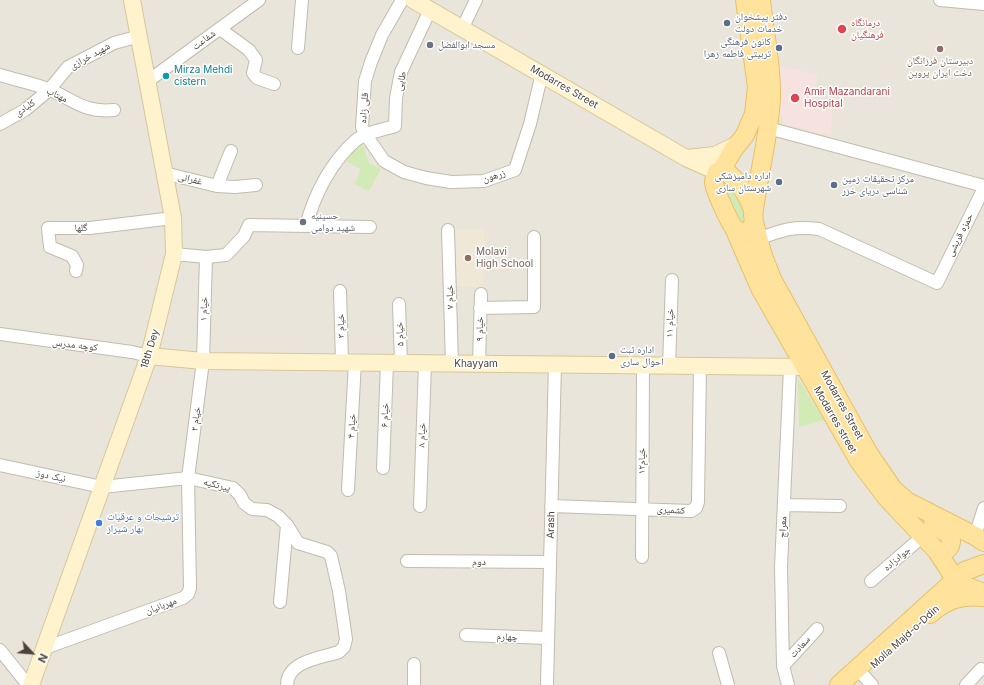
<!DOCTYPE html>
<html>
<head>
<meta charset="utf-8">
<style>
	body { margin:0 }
	#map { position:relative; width:984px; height:685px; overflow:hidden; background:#f6f3ec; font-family:Inter,sans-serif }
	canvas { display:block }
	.north { position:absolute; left:12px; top:633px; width:40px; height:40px; -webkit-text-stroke:3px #fff; paint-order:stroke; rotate:116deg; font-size:11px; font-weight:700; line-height:16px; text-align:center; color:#4b4439 }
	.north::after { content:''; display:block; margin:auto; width:14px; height:18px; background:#4b4439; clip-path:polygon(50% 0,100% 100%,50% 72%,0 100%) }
</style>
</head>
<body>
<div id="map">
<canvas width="984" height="685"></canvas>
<div class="north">N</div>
</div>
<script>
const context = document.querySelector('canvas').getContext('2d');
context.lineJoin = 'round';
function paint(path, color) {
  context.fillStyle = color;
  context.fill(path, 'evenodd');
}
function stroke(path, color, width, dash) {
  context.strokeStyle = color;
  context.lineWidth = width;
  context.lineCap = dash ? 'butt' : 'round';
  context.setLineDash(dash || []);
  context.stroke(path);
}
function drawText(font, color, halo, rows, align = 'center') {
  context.font = font + ' Inter,"Noto Naskh Arabic",sans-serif';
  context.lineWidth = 3;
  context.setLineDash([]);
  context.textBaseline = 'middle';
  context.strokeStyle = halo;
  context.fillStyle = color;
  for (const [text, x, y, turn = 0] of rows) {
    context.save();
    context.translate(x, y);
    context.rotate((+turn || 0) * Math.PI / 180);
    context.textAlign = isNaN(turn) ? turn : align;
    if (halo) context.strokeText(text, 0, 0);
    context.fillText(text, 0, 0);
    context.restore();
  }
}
const residential = new Path2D(`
	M 0,0 L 984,0 L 984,685 L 0,685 Z`);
const education = new Path2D(`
	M 451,229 L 485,229 L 483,288 L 453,286 Z`);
const medical = new Path2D(`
	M 773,64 L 817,75 L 815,100 L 832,105 L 831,135 L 786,125 L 775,105 Z`);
const green = new Path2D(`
	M 362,142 L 369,163 L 381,169 L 369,191 L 355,184 L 361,169 L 347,162 L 357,143 Z
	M 723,184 L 731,184 L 748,217 L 741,231 Z
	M 798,379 L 824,420 L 799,427 Z`);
const street = new Path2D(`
	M 402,0 L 382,35 L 371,62 L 365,81 L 362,127 L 366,135 L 384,161 L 404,172 L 426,178 L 451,182 L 484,181 L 515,170 L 530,124 L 542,73
	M 940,0 L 984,4
	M 220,29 L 249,50 L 256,60 L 253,73 L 257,78 L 274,84
	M 462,29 L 476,0
	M 298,48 L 302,0
	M 0,75 C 16,80 32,83 48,89 C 75,100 83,113 114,110
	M 148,81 L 259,0
	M 0,124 L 25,110 L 49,90 L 68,67 L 114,43 L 140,36
	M 768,128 L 984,186
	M 231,151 L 217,186 L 235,187 L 256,185
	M 164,173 L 217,186
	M 306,226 C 314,196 330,163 355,141 C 365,132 383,130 395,126 L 396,98 L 401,72 L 430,10
	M 448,230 L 452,364
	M 758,239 C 782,230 792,226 819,229 L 937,283 L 984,188
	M 174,254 L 206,257 L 226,255 L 244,236 L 249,225 L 370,227
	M 76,271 L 77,265 L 72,256 L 50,247 L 48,228 L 90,228 L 173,218
	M 340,291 L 342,361
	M 399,304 L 401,363
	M 480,308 L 534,307 L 534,237
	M 0,334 L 132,352 L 149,356
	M 479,364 L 481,294
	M 669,366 L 672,280
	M 0,465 L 102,487 L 188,478 L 233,488 L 240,495 L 244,503 L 252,509 L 267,510 L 278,516 L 287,525 L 298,543 L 327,552 L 331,556 L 339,591 L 346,639 L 344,647 L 339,652 C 321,658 287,661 287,685
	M 383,468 L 387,363
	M 348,490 L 355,362
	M 784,505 L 840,506
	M 420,506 L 425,364
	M 551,506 L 691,511 L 696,508 L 698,502 L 700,366
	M 975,536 L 984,508
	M 642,557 L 643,366
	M 407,561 L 550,562
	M 871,581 L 923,536
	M 280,602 L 287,525
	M 466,635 L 548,638
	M 45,648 L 183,598 L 188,594 L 190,588 L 188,478 L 203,361 L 206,257
	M 0,650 L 28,685
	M 719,653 L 728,685
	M 414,664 L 414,685
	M 783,666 L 817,629
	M 863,675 L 872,685
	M 547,685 L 555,364
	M 788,685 L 783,666 L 781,567 L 790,368
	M 966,685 L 981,669`);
const secondary = new Path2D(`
	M 413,0 L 686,158 L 717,172
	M 687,158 L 715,155 L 738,144
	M 149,356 L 203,361 L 804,367
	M 31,685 L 149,356 L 174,254 L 173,218 L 132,0`);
const primary = new Path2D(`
	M 721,171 L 733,150 L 745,135 L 754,114 L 757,87 L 745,0
	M 724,171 C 740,179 766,218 747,232 C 742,233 739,232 735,229 C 730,224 714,189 714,182 C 714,179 716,175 717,172 Z
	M 753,216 C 758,177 769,137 771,98 C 772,65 764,32 761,0
	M 754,222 L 763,256 L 772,279 L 869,454 L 893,489 L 908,502 L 975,536 L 984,542
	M 734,228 L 760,288 L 859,461 L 886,497 L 937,551 L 955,579 L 963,585 L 984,593
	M 933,524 L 951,536 C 952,546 948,553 937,551
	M 930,614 C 947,599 961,595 984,597
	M 839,685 L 965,571 L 984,564`);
const markers = [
	[727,23,4,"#5c6f8a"],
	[842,29,5,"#e0444e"],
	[430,45,4,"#6b7280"],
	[779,48,4,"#5c6f8a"],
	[940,49,4,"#8d6e63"],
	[166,76,4,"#0f9aa8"],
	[795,98,5,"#e0444e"],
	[779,182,4,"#5c6f8a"],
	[834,185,4,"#5c6f8a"],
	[303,222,4,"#6b7280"],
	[468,258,4,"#8d6e63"],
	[612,356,4,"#5c6f8a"],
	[99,523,4,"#3f7fe0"]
];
const serviceNames = [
	["دفتر پیشخوان",735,17],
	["خدمات دولت",735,29],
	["کانون فرهنگی",771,42,"right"],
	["تربیتی فاطمه زهرا",771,54,"right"],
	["اداره دامپزشکی",771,176,"right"],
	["شهرستان ساری",771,188,"right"],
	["مرکز تحقیقات زمین",842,179],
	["شناسی دریای خزر",842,191],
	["اداره ثبت",620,350],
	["احوال ساری",620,362]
];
const healthNames = [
	["درمانگاه",851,23],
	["فرهنگیان",851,35],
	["Amir Mazandarani",804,92],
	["Hospital",804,104]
];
const streetNames = [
	["شفاعت",204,40,-36],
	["شهید خرازی",90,56,-29],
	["طایی",401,81,-76],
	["Modarres Street",564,87,30],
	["مهتاب",57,95,26],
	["کلبادی",25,108,-35],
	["قلی زاده",364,108,-86],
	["زرهون",494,176,-17],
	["غفرانی",190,179,14],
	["گلها",81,228,-2],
	["حمزه قریشی",960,235,-63],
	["خیام ۷",450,297,-91],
	["خیام ۱",204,309,-88],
	["خیام ۱۱",670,323,-88],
	["خیام ۳",341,326,-91],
	["خیام ۹",480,329,-89],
	["خیام ۵",400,334,-92],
	["کوچه مدرس",75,345,7],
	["18th Dey",150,349,-73],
	["Khayyam",476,364],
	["Modarres Street",842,405,61],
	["خیام ۶",385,415,-88],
	["خیام ۲",196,419,-83],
	["Modarres street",835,420,60],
	["خیام ۴",352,426,-87],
	["خیام ۸",422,435,-88],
	["خیام۱۲",642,461,-89],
	["نیک دوز",51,476,12],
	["پیرتکیه",217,485,14],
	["کشمیری",671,510,3],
	["Arash",551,525,-89],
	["معراج",783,527,-87],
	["جوادزاده",897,559,-40],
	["دوم",479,562,1],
	["مهربانیان",161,606,-20],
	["چهارم",507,637,2],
	["Molla Majd-o-Ddin",905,637,-42],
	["سعادت",800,647,-48]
];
const worshipNames = [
	["مسجد ابوالفضل",438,45],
	["حسینیه",311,216],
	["شهید دوامی",311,228]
];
const educationNames = [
	["دبیرستان فرزانگان",940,61],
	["دخت ایران پروین",940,73],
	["Molavi",476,252,"left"],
	["High School",476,264,"left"]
];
const cultureNames = [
	["Mirza Mehdi",174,70],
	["cistern",174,82]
];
const shopNames = [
	["ترشیجات و عرقیات",107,517],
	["بهار شیراز",107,529]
];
paint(residential, '#eae5da');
paint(education, '#efe8d6');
paint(medical, '#f6e3e0');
paint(green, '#d2eab5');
stroke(street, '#c2bbae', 14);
stroke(secondary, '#d6c79b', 18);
stroke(primary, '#e6c16a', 20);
stroke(street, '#fff', 12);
stroke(secondary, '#fff3cd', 16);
stroke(primary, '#ffe39c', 18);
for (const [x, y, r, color] of markers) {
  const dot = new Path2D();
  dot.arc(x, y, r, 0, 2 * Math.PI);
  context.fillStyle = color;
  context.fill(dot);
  stroke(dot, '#fff', 1.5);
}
drawText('10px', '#4e5e75', '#fff', serviceNames, 'left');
drawText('10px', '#be3a42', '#fff', healthNames, 'left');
drawText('10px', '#4b4439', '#fff', streetNames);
drawText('10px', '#5b616d', '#fff', worshipNames, 'left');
drawText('10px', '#785e54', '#fff', educationNames);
drawText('10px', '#0d838f', '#fff', cultureNames, 'left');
drawText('10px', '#366cbe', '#fff', shopNames, 'left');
</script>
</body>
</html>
